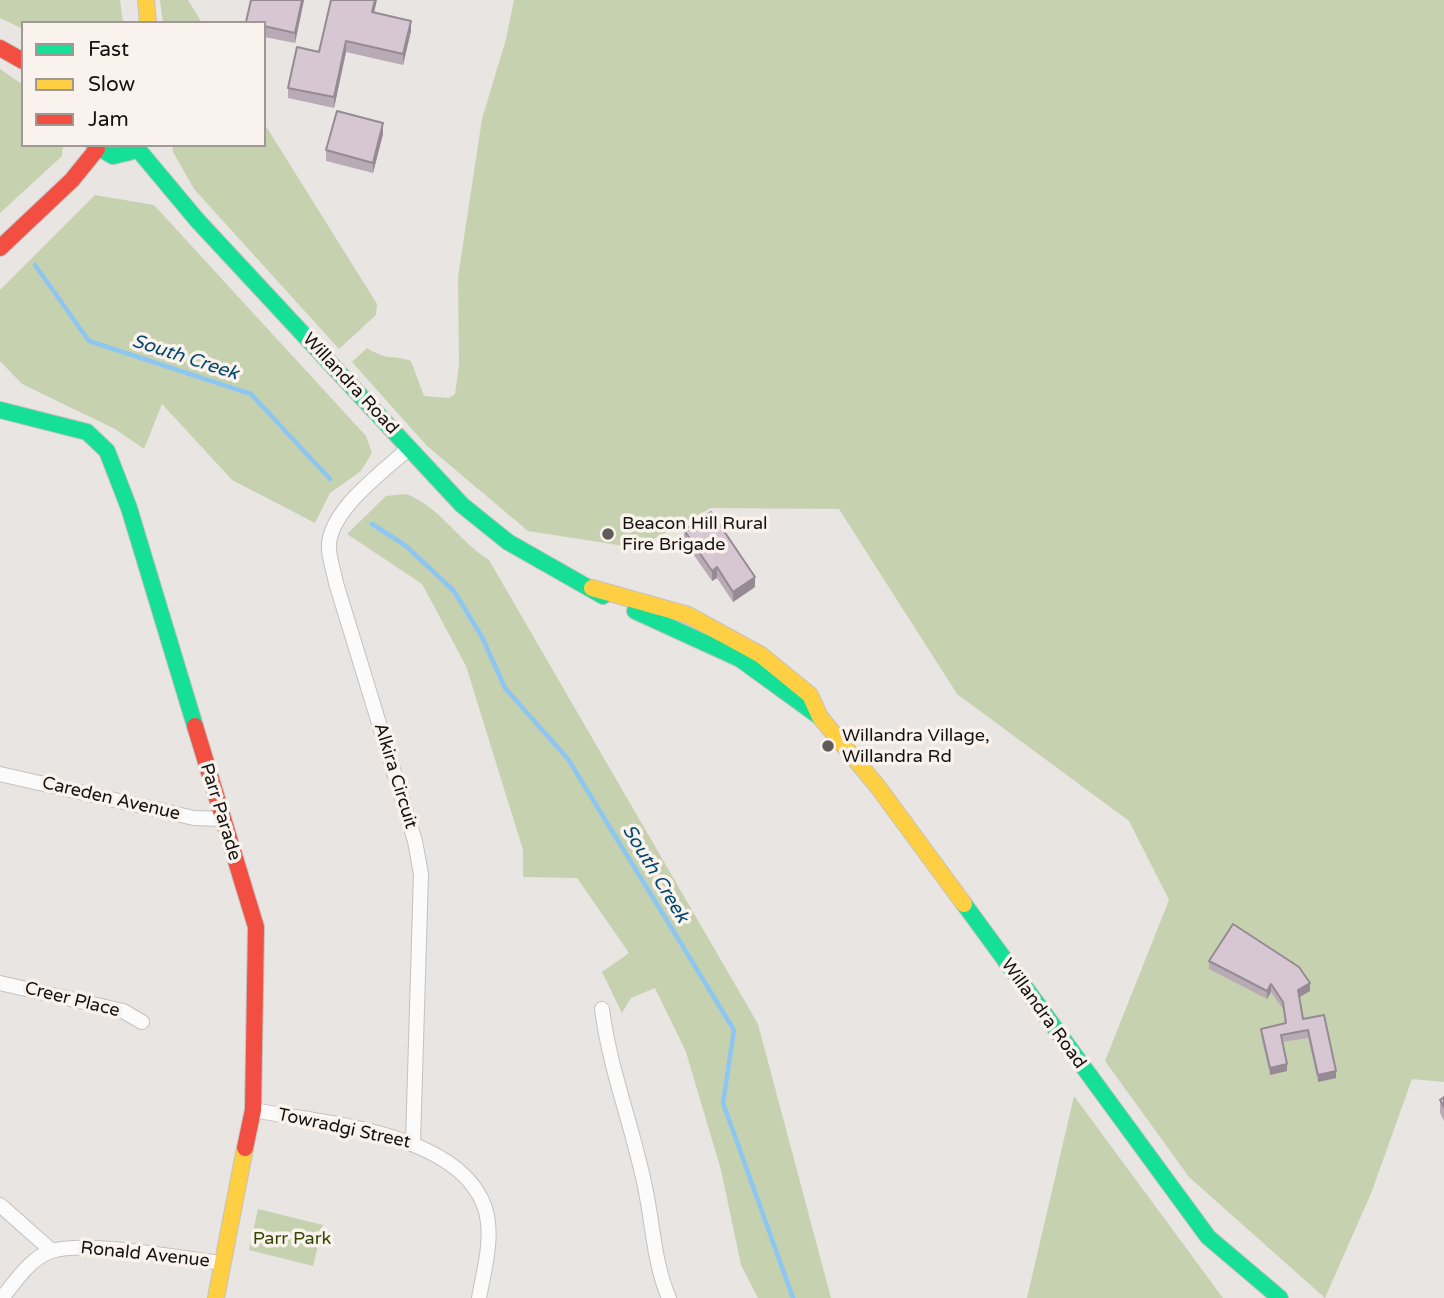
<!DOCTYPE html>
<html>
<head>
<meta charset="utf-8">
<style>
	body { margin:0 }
	#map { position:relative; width:1444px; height:1298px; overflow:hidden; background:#e9e5e2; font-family:"Varela Round",sans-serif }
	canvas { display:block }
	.legend { position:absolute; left:21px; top:21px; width:245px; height:126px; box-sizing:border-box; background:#faf2ec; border:2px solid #9e9994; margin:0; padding:9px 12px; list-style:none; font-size:21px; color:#151311 }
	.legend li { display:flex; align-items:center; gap:14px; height:35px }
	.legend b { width:35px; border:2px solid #9e9994 }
</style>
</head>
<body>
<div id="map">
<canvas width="1444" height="1298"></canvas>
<ul class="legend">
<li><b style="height:9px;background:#16e098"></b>Fast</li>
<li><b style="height:9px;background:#ffcf43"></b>Slow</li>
<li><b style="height:9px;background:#f24e42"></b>Jam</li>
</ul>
</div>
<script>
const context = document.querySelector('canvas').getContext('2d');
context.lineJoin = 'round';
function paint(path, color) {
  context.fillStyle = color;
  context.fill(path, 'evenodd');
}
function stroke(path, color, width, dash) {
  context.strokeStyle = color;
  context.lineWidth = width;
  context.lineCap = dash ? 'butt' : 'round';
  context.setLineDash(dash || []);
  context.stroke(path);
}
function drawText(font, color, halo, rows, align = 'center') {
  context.font = font + ' "Varela Round",sans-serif';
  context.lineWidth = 7;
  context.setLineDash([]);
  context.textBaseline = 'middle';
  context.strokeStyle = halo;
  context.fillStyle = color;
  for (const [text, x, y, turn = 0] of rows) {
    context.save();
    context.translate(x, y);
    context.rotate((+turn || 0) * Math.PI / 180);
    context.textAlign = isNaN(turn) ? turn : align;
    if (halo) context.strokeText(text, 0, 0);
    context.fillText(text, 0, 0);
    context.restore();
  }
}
const green = new Path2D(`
	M 0,0 L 120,0 L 123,23 L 23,23 L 23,29 L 0,18 Z
	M 160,0 L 188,0 L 202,23 L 163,23 Z
	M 514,0 L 1444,0 L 1444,1082 L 1412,1079 L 1372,1191 L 1325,1298 L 1189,1177 L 1105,1061 L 1169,900 L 1129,821 L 957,694 L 839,509 L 711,508 L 637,548 L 528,531 L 427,446 L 352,362 L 367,348 C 390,362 391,354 411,361 L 424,396 L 449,398 L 455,394 L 459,365 L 458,277 L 482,119 L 506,39 Z
	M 0,69 L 23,85 L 23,145 L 63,145 L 62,156 L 0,213 Z
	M 264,123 L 377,304 L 376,315 L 339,349 L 194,189 L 173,152 L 172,145 L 264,145 Z
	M 95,195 L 154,205 L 366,436 L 372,453 L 361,471 L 330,493 L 315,523 L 232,480 L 162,404 L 144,449 L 115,429 L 22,384 L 0,361 L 0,290 Z
	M 406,494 C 442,508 456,539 489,560 L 758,1024 L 831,1298 L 758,1298 L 741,1265 L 721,1170 L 686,1052 L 655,988 L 631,998 L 622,1013 L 602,972 L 629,953 L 577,878 L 523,877 L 523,850 L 466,666 L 422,584 L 347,534 L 386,496 Z
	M 1074,1096 L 1223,1298 L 1027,1298 Z
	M 258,1209 L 323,1225 L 313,1266 L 249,1250 Z`);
const stream = new Path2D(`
	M 35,265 L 89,341 L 251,394 L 330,479
	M 372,524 L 406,546 L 454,591 L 482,637 L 505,688 L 568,759 L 734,1030 L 723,1103 L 793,1298`);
const street = new Path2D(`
	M 409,448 C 383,472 326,512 329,550 C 330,561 334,572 336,583 L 415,841 L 421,874 L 413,1142
	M 0,774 L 194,818 L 222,819
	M 0,983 L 123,1011 L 142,1022
	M 602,1009 C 610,1071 633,1127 645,1187 C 653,1224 654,1264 669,1298
	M 253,1110 C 321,1123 459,1131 485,1208 C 494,1237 484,1270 479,1298
	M 0,1205 L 52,1251
	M 2,1298 C 16,1281 30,1258 52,1251 C 86,1240 184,1259 223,1263`);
const fast = new Path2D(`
	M 94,145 L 113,156 L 130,152 L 137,145
	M 136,147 L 197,220 L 462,505 L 508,542 L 603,596
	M 0,410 L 87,432 L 107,451 L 129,508 L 195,726
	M 635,611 L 740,659 L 820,717
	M 964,904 L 1208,1237 L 1280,1298`);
const slow = new Path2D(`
	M 146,0 L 148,23
	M 592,588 L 688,615 L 761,655 L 810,695 L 820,717 L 878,787 L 964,904
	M 216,1298 L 245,1148`);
const jam = new Path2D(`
	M 0,48 L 23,61
	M 0,248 L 72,180 L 97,149
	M 195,726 L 256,927 L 253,1110 L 245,1148`);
const wall = new Path2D(`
	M 304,0 L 295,43 L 264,37 L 264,23 Z
	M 374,12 L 411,31 L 403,65 L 346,52 L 334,108 L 288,98 L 288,88 L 319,52 Z
	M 383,134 L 373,173 L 326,161 L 326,150 Z
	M 684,530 L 755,587 L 733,602 L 717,578 L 712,581 L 684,541 Z
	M 1209,961 L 1310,991 L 1300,997 L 1303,1019 L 1336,1078 L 1318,1082 L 1308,1038 L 1282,1042 L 1287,1071 L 1270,1075 L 1261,1036 L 1261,1029 L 1285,1023 L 1283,1009 L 1271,992 L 1267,999 L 1209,969 Z
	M 1444,1097 L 1444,1121 L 1440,1113 L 1440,1100 Z`);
const shadedWall = new Path2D(`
	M 302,0 L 304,0 L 295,43 L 295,33 Z
	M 375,0 L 377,0 L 372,22 L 372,12 Z
	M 411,21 L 411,31 L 403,65 L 403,54 Z
	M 346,41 L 346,52 L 334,108 L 334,97 Z
	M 383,123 L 383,134 L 373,173 L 373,163 Z
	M 717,567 L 717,578 L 712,581 L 712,571 Z
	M 755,577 L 755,587 L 733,602 L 733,592 Z
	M 1310,983 L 1310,991 L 1298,998 L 1298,990 Z
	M 1271,984 L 1271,992 L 1267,999 L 1267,991 Z
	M 1287,1064 L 1287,1071 L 1270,1075 L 1270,1068 Z
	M 1336,1071 L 1336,1078 L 1318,1082 L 1318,1075 Z`);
const building = new Path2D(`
	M 251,0 L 302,0 L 295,33 L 264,26 L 264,23 L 246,22 Z
	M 331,0 L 375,0 L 372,12 L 411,21 L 403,54 L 346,41 L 334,97 L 288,88 L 297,47 L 319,52 Z
	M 337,111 L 383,123 L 373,163 L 326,150 Z
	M 711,512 L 755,577 L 733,592 L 717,567 L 712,571 L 684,530 Z
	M 1233,924 L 1299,967 L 1310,983 L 1298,990 L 1303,1019 L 1324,1015 L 1336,1071 L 1318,1075 L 1308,1030 L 1281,1035 L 1287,1064 L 1270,1068 L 1261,1029 L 1286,1023 L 1283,1002 L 1271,984 L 1267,991 L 1209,961 Z
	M 1444,1097 L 1444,1107 L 1440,1100 Z`);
const markers = [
	[608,534,7,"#5f5c5a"],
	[828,746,7,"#5f5c5a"]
];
const streetNames = [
	["Willandra Road",350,384,47],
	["Alkira Circuit",395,776,73],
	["Careden Avenue",111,799,13],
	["Parr Parade",220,812,73],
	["Creer Place",72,1000,14],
	["Willandra Road",1043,1014,54],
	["Towradgi Street",344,1129,12],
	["Ronald Avenue",145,1255,6]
];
const poiNames = [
	["Beacon Hill Rural",622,524],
	["Fire Brigade",622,545],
	["Willandra Village,",842,736],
	["Willandra Rd",842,757]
];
const parkNames = [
	["Parr Park",292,1239]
];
const waterNames = [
	["South Creek",185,358,18],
	["South Creek",655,874,59]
];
paint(green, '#c6d2af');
stroke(stream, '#8dc6f1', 4.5);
stroke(street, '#c4c1be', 16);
stroke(fast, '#c4c1be', 18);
stroke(slow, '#c4c1be', 18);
stroke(jam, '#c4c1be', 18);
stroke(street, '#fcfbfb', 14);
stroke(fast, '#16e098', 16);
stroke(slow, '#ffcf43', 16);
stroke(jam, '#f24e42', 16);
paint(wall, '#b9abb5');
paint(shadedWall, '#968b94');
paint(building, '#d7c7d3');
stroke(building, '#968b94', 2);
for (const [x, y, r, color] of markers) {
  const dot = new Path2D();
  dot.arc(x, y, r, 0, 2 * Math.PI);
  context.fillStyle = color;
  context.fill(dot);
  stroke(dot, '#faf2ec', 2.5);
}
drawText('18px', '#151311', '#faf2ec', streetNames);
drawText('18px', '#151311', '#faf2ec', poiNames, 'left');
drawText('18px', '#334806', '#faf2ec', parkNames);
drawText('italic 19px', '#02476f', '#faf2ec', waterNames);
</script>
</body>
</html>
